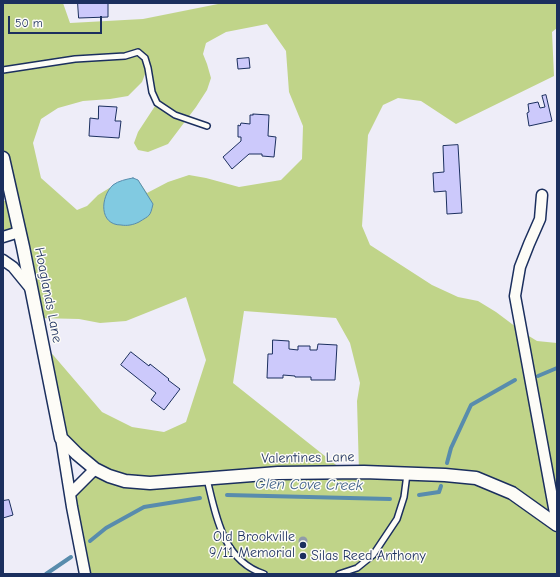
<!DOCTYPE html>
<html>
<head>
<meta charset="utf-8">
<style>
	body { margin:0 }
	#map { position:relative; width:560px; height:577px; overflow:hidden; background:#eeedf8; font-family:"Comic Neue",sans-serif }
	canvas { display:block }
	.frame { position:absolute; inset:0; border:4px solid #1b2f5e; pointer-events:none }
	.scale { position:absolute; left:8px; top:16px; width:94px; height:18px; box-sizing:border-box; border:2px solid #1b2f5e; border-top:0; padding-left:5px; font-size:12px; line-height:14px; white-space:nowrap; color:#1b2f5e; -webkit-text-stroke:3px #fdfcf7; paint-order:stroke }
</style>
</head>
<body>
<div id="map">
<canvas width="560" height="577"></canvas>
<div class="frame"></div>
<div class="scale">50 m</div>
</div>
<script>
const context = document.querySelector('canvas').getContext('2d');
context.lineJoin = 'round';
function paint(path, color) {
  context.fillStyle = color;
  context.fill(path, 'evenodd');
}
function stroke(path, color, width, dash) {
  context.strokeStyle = color;
  context.lineWidth = width;
  context.lineCap = dash ? 'butt' : 'round';
  context.setLineDash(dash || []);
  context.stroke(path);
}
function drawText(font, color, halo, rows, align = 'center') {
  context.font = font + ' "Comic Neue",sans-serif';
  context.lineWidth = 3;
  context.setLineDash([]);
  context.textBaseline = 'middle';
  context.strokeStyle = halo;
  context.fillStyle = color;
  for (const [text, x, y, turn = 0] of rows) {
    context.save();
    context.translate(x, y);
    context.rotate((+turn || 0) * Math.PI / 180);
    context.textAlign = isNaN(turn) ? turn : align;
    if (halo) context.strokeText(text, 0, 0);
    context.fillText(text, 0, 0);
    context.restore();
  }
}
const green = new Path2D(`
	M 3,3 L 63,3 L 70,23 L 143,19 L 223,3 L 557,3 L 557,28 L 552,32 L 554,76 L 456,124 L 421,101 L 398,98 L 383,105 L 368,135 L 362,226 L 370,245 L 432,285 L 458,297 L 478,301 L 496,312 L 524,333 L 537,341 L 557,343 L 557,574 L 85,574 L 70,494 L 93,472 L 62,437 L 42,342 L 102,412 L 132,427 L 164,432 L 186,422 L 206,360 L 186,297 L 126,321 L 100,323 L 79,319 L 38,318 L 22,231 L 3,237 L 3,201 L 15,200 L 3,151 ZM 267,24 L 286,51 L 289,92 L 303,126 L 302,159 L 281,180 L 239,187 L 206,178 L 189,175 L 168,182 L 147,193 L 138,180 L 130,179 L 114,185 L 111,187 L 98,195 L 87,206 L 77,210 L 41,178 L 33,143 L 41,119 L 58,108 L 83,101 L 110,99 L 128,96 L 142,82 L 147,69 L 157,103 L 138,132 L 134,143 L 138,150 L 148,152 L 168,144 L 196,107 L 207,90 L 211,78 L 207,64 L 203,54 L 206,43 L 226,32 ZM 244,311 L 336,318 L 350,343 L 360,383 L 357,401 L 359,472 L 345,472 L 233,383 Z`);
const water = new Path2D(`
	M 133,178 L 138,180 L 153,204 C 150,217 150,215 139,222 C 133,225 127,226 121,225 C 99,225 100,197 113,185 C 118,181 127,179 133,178 Z`);
const stream = new Path2D(`
	M 538,376 L 557,368
	M 447,463 L 451,448 L 471,405 L 515,380
	M 227,495 L 390,499
	M 419,495 L 439,492 L 441,486
	M 90,541 L 106,528 L 144,507 L 200,498
	M 46,574 L 71,557`);
const building = new Path2D(`
	M 78,3 L 108,3 L 108,17 L 79,18 Z
	M 249,58 L 250,68 L 238,69 L 237,59 Z
	M 546,95 L 552,121 L 529,126 L 527,113 L 529,112 L 528,104 L 538,102 L 540,108 L 545,107 L 542,96 Z
	M 99,106 L 117,107 L 115,121 L 121,121 L 119,138 L 89,136 L 90,118 L 98,119 Z
	M 253,114 L 269,115 L 268,136 L 276,137 L 274,157 L 262,156 L 262,154 L 249,154 L 232,169 L 223,157 L 241,141 L 241,137 L 238,137 L 238,125 L 240,126 L 241,123 L 250,124 L 250,115 L 253,115 Z
	M 458,145 L 462,213 L 447,214 L 446,191 L 434,192 L 433,173 L 444,172 L 443,146 Z
	M 273,340 L 289,341 L 289,349 L 298,350 L 298,346 L 310,346 L 310,350 L 317,350 L 318,344 L 337,345 L 335,380 L 311,380 L 311,377 L 295,377 L 295,376 L 283,375 L 283,378 L 267,378 L 268,354 L 272,354 Z
	M 131,352 L 149,366 L 150,364 L 169,379 L 168,380 L 180,389 L 164,410 L 151,400 L 156,393 L 121,365 Z
	M 9,500 L 13,515 L 3,518 L 3,501 Z`);
const service = new Path2D(`
	M 3,70 L 75,59 L 125,56 L 138,52 L 145,58 L 148,68 L 152,92 L 157,103 L 175,115 L 207,126
	M 207,479 C 216,516 223,561 264,574
	M 339,574 L 357,568 L 373,555 L 397,519 L 404,497 L 407,474`);
const minor = new Path2D(`
	M 542,195 L 540,219 L 529,244 L 520,267 L 515,296 L 557,524
	M 3,237 L 19,232
	M 3,260 L 13,267 L 31,289
	M 61,438 L 72,507 L 85,574
	M 70,494 L 95,469`);
const tertiary = new Path2D(`
	M 3,158 L 23,247 L 61,438 L 77,454 L 95,469 L 109,476 L 125,481 L 150,483 L 278,473 L 364,472 L 445,475 L 476,478 L 512,493 L 557,525`);
const trees = [
	[303,541]
];
const markers = [
	[303,545,4,"#1b2f5e"],
	[303,556,4,"#1b2f5e"]
];
const streetNames = [
	["Hoaglands Lane",48,295,79],
	["Valentines Lane",308,458,-1]
];
const poiNames = [
	["Old Brookville",295,537],
	["9/11 Memorial",295,553],
	["Silas Reed Anthony",311,556,"left"]
];
const waterNames = [
	["Glen Cove Creek",309,485,1]
];
paint(green, '#c0d489');
paint(water, '#81cae1');
stroke(water, '#588cad', 1);
stroke(stream, '#588cad', 4);
paint(building, '#ccc9fb');
stroke(building, '#1b2f5e', 1);
stroke(service, '#1b2f5e', 8);
stroke(minor, '#1b2f5e', 13);
stroke(tertiary, '#1b2f5e', 15);
stroke(service, '#fdfcf7', 5);
stroke(minor, '#fdfcf7', 10);
stroke(tertiary, '#fdfcf7', 12);
context.fillStyle = '#909ba9';
for (const [x, y] of trees) {
  context.beginPath();
  context.arc(x, y, 4.5, 0, 2 * Math.PI);
  context.fill();
}
for (const [x, y, r, color] of markers) {
  const dot = new Path2D();
  dot.arc(x, y, r, 0, 2 * Math.PI);
  context.fillStyle = color;
  context.fill(dot);
  stroke(dot, '#fdfcf7', 1.5);
}
drawText('14px', '#1b2f5e', '#fdfcf7', streetNames);
drawText('14px', '#1b2f5e', '#fdfcf7', poiNames, 'right');
drawText('italic 15px', '#3a5e85', '#fdfcf7', waterNames);
</script>
</body>
</html>
